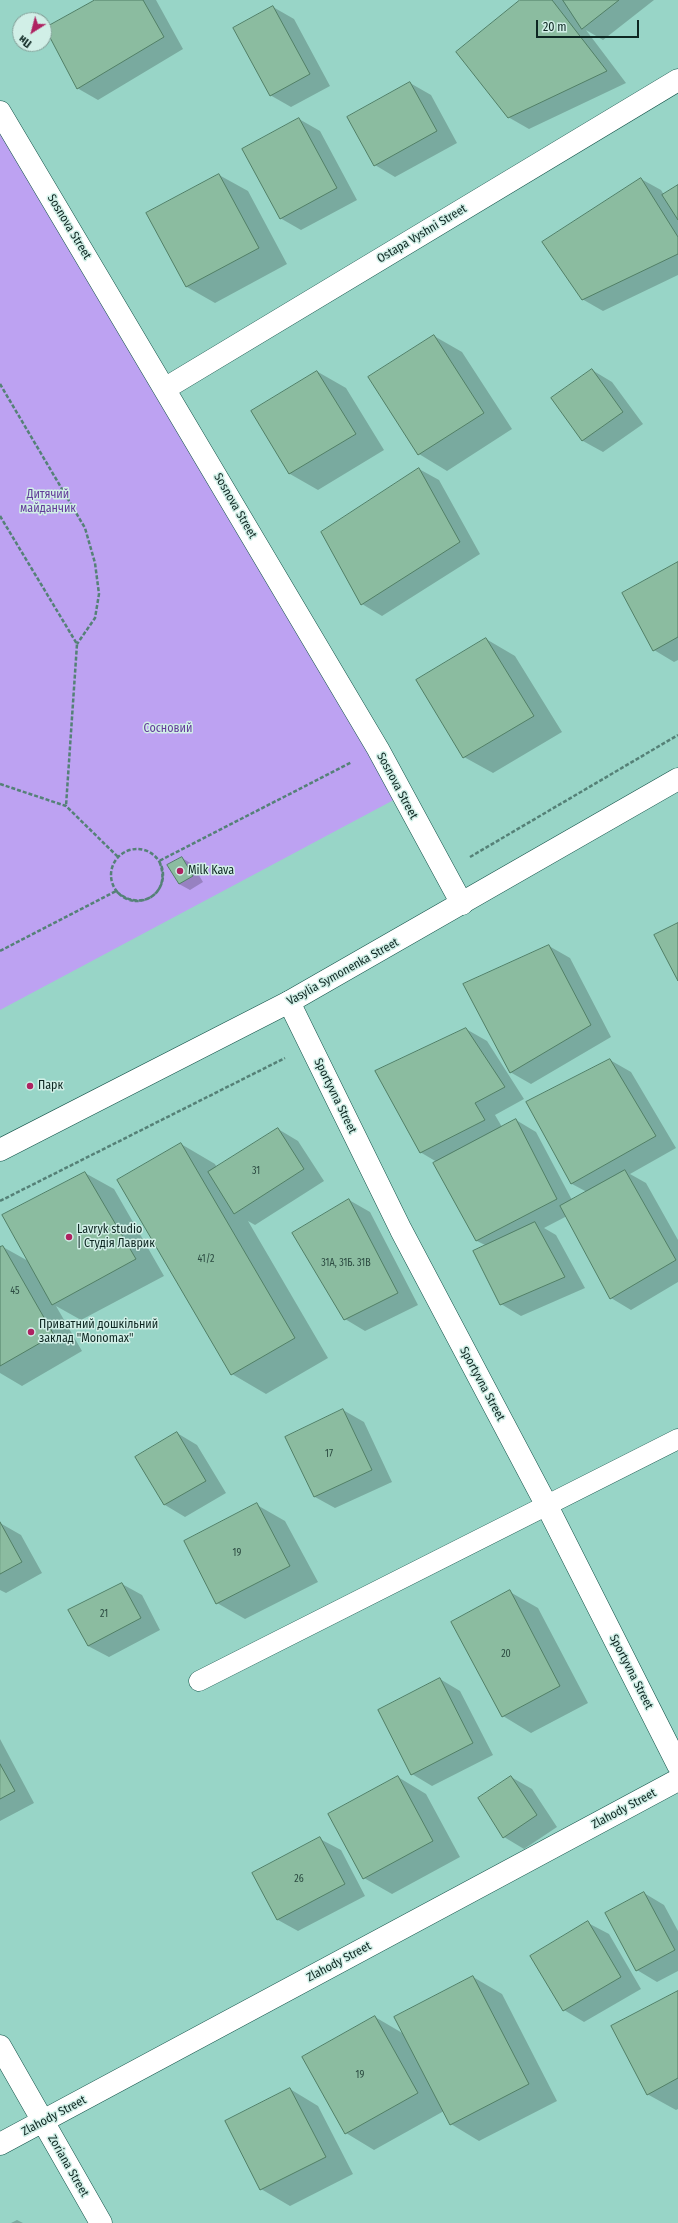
<!DOCTYPE html>
<html>
<head>
<meta charset="utf-8">
<style>
	body { margin:0 }
	#map { position:relative; width:678px; height:2223px; overflow:hidden; background:#98d5c7; font-family:"Fira Sans Condensed",sans-serif }
	canvas { display:block }
	.north { position:absolute; left:12px; top:12px; width:40px; height:40px; box-sizing:border-box; background:#d1efe7; border:1px solid #839f98; border-radius:50%; rotate:216deg; font-size:11px; font-weight:700; line-height:16px; text-align:center; color:#0e2722 }
	.north::after { content:''; display:block; margin:auto; width:14px; height:18px; background:#ae2261; clip-path:polygon(50% 0,100% 100%,50% 72%,0 100%) }
	.scale { position:absolute; left:536px; top:20px; width:103px; height:18px; box-sizing:border-box; border:2px solid #0e2722; border-top:0; padding-left:5px; font-size:12px; line-height:14px; white-space:nowrap; color:#0e2722; -webkit-text-stroke:3px #d1efe7; paint-order:stroke }
</style>
</head>
<body>
<div id="map">
<canvas width="678" height="2223"></canvas>
<div class="north">Пн</div>
<div class="scale">20 m</div>
</div>
<script>
const context = document.querySelector('canvas').getContext('2d');
context.lineJoin = 'round';
function paint(path, color) {
  context.fillStyle = color;
  context.fill(path, 'evenodd');
}
function stroke(path, color, width, dash) {
  context.strokeStyle = color;
  context.lineWidth = width;
  context.lineCap = dash ? 'butt' : 'round';
  context.setLineDash(dash || []);
  context.stroke(path);
}
function drawText(font, color, halo, rows, align = 'center') {
  context.font = font + ' "Fira Sans Condensed",sans-serif';
  context.lineWidth = 3;
  context.setLineDash([]);
  context.textBaseline = 'middle';
  context.strokeStyle = halo;
  context.fillStyle = color;
  for (const [text, x, y, turn = 0] of rows) {
    context.save();
    context.translate(x, y);
    context.rotate((+turn || 0) * Math.PI / 180);
    context.textAlign = isNaN(turn) ? turn : align;
    if (halo) context.strokeText(text, 0, 0);
    context.fillText(text, 0, 0);
    context.restore();
  }
}
const green = new Path2D(`
	M 0,114 L 403,795 L 0,1010 Z`);
const shadow = new Path2D(`
	M 97,0 L 156,0 L 183,49 L 98,100 L 77,88 Z
	M 522,0 L 654,0 L 603,40 L 586,30 L 626,83 L 529,129 L 508,117 Z
	M 273,7 L 294,19 L 330,86 L 291,107 L 270,95 Z
	M 410,83 L 431,95 L 457,143 L 395,177 L 375,165 Z
	M 299,119 L 320,131 L 357,200 L 301,230 L 280,218 Z
	M 219,175 L 248,191 L 287,264 L 215,303 L 187,287 L 147,214 Z
	M 641,179 L 661,190 L 664,195 L 678,187 L 678,275 L 603,311 L 582,299 Z
	M 434,336 L 462,352 L 512,429 L 447,471 L 419,454 Z
	M 592,370 L 612,382 L 643,424 L 603,452 L 583,441 L 552,399 Z
	M 318,372 L 346,388 L 384,450 L 318,490 L 290,474 L 252,411 Z
	M 419,469 L 439,480 L 480,554 L 382,616 L 362,604 Z
	M 678,563 L 678,660 L 674,662 L 654,650 Z
	M 486,639 L 515,656 L 562,732 L 493,773 L 464,757 Z
	M 182,858 L 192,864 L 203,882 L 190,890 L 179,884 Z
	M 549,946 L 570,958 L 611,1037 L 531,1084 L 510,1072 Z
	M 466,1029 L 487,1041 L 524,1099 L 495,1115 L 502,1127 L 516,1120 L 536,1132 L 572,1200 L 587,1192 L 572,1184 L 610,1060 L 631,1072 L 676,1148 L 630,1174 L 646,1183 L 678,1240 L 678,1282 L 631,1310 L 611,1298 L 567,1216 L 544,1228 L 556,1235 L 585,1288 L 521,1316 L 501,1304 L 487,1246 L 477,1241 L 434,1164 L 437,1162 L 420,1152 Z
	M 278,1129 L 298,1141 L 324,1181 L 255,1225 L 248,1221 L 328,1358 L 266,1394 L 232,1374 L 181,1144 L 215,1164 L 217,1168 Z
	M 85,1173 L 114,1189 L 164,1276 L 81,1320 L 56,1306 L 82,1351 L 22,1386 L 0,1373 L 0,1249 L 3,1247 L 30,1262 L 3,1215 Z
	M 349,1200 L 370,1212 L 418,1305 L 365,1331 L 345,1319 Z
	M 343,1410 L 364,1422 L 392,1482 L 335,1508 L 315,1497 Z
	M 177,1433 L 197,1445 L 226,1493 L 185,1517 L 165,1505 L 136,1457 Z
	M 257,1505 L 285,1521 L 318,1582 L 245,1619 L 217,1603 Z
	M 0,1523 L 21,1535 L 42,1573 L 6,1593 L 0,1590 Z
	M 122,1584 L 142,1595 L 160,1630 L 109,1657 L 88,1646 Z
	M 510,1592 L 538,1608 L 588,1703 L 531,1733 L 503,1716 Z
	M 440,1679 L 460,1691 L 493,1755 L 432,1786 L 412,1774 Z
	M 0,1739 L 34,1803 L 0,1821 Z
	M 398,1777 L 426,1794 L 460,1857 L 392,1894 L 364,1878 Z
	M 511,1777 L 532,1789 L 557,1827 L 524,1849 L 504,1837 Z
	M 320,1839 L 341,1850 L 365,1896 L 298,1931 L 278,1920 Z
	M 644,1893 L 664,1905 L 678,1931 L 678,1971 L 657,1982 L 637,1970 Z
	M 588,1923 L 609,1934 L 641,1989 L 584,2022 L 564,2010 L 531,1956 Z
	M 473,1977 L 502,1994 L 557,2101 L 479,2141 L 451,2124 L 444,2111 L 374,2150 L 346,2133 L 375,2017 L 404,2034 Z
	M 678,1992 L 678,2109 L 676,2110 L 647,2094 Z
	M 290,2089 L 318,2106 L 353,2174 L 290,2206 L 261,2189 Z
	M 17,2220 L 23,2223 L 11,2223 Z`);
const building = new Path2D(`
	M 95,0 L 143,0 L 164,37 L 77,89 L 45,28 Z
	M 520,0 L 552,0 L 607,71 L 508,118 L 456,52 Z
	M 563,0 L 619,0 L 582,29 Z
	M 273,6 L 310,74 L 270,96 L 233,28 Z
	M 410,82 L 437,131 L 374,166 L 347,117 Z
	M 299,118 L 337,188 L 280,219 L 242,149 Z
	M 219,174 L 259,248 L 186,287 L 146,213 Z
	M 641,178 L 678,237 L 678,254 L 582,300 L 542,242 Z
	M 678,185 L 678,220 L 662,195 Z
	M 434,335 L 484,413 L 418,455 L 368,377 Z
	M 592,369 L 623,412 L 582,441 L 551,398 Z
	M 317,371 L 356,434 L 289,474 L 251,411 Z
	M 419,468 L 460,542 L 361,605 L 321,532 Z
	M 678,562 L 678,637 L 653,651 L 622,593 Z
	M 486,638 L 534,716 L 463,758 L 416,680 Z
	M 182,857 L 193,876 L 179,884 L 167,865 Z
	M 678,923 L 678,981 L 654,935 Z
	M 549,945 L 591,1025 L 510,1073 L 463,984 Z
	M 466,1028 L 505,1087 L 475,1103 L 485,1120 L 420,1153 L 375,1071 Z
	M 610,1059 L 656,1136 L 571,1184 L 526,1102 Z
	M 516,1119 L 557,1199 L 476,1241 L 433,1163 Z
	M 278,1128 L 304,1169 L 234,1214 L 208,1172 Z
	M 181,1143 L 295,1338 L 231,1375 L 117,1180 Z
	M 625,1170 L 676,1260 L 610,1299 L 560,1206 Z
	M 85,1172 L 136,1259 L 52,1305 L 2,1215 Z
	M 349,1199 L 398,1293 L 344,1320 L 292,1233 Z
	M 535,1222 L 565,1277 L 500,1305 L 473,1251 Z
	M 3,1246 L 54,1335 L 0,1366 L 0,1247 Z
	M 343,1409 L 372,1470 L 314,1497 L 285,1437 Z
	M 177,1432 L 206,1481 L 164,1505 L 135,1457 Z
	M 257,1503 L 290,1566 L 216,1604 L 184,1541 Z
	M 0,1522 L 22,1562 L 0,1574 Z
	M 122,1583 L 141,1618 L 88,1646 L 68,1610 Z
	M 510,1590 L 560,1686 L 502,1717 L 451,1622 Z
	M 440,1678 L 473,1743 L 411,1775 L 378,1710 Z
	M 0,1764 L 15,1791 L 0,1799 Z
	M 398,1776 L 433,1841 L 363,1879 L 328,1814 Z
	M 511,1776 L 537,1815 L 503,1838 L 478,1798 Z
	M 320,1837 L 345,1884 L 277,1920 L 252,1873 Z
	M 644,1892 L 675,1950 L 636,1971 L 605,1913 Z
	M 588,1921 L 621,1977 L 563,2011 L 530,1956 Z
	M 473,1976 L 529,2084 L 450,2125 L 394,2017 Z
	M 678,1991 L 678,2078 L 647,2095 L 611,2026 Z
	M 375,2016 L 418,2093 L 345,2134 L 302,2057 Z
	M 290,2088 L 326,2157 L 260,2190 L 225,2121 Z`);
const path = new Path2D(`
	M 0,384 L 85,528 L 95,563 L 99,594 L 95,618 L 77,644
	M 0,516 L 77,644 L 66,806
	M 0,784 L 66,806 L 118,857
	M111 875a26 26 0 1 1 52 0a26 26 0 1 1-52 0Z
	M 470,857 L 678,735
	M 0,951 L 116,891 C 141,914 173,892 159,861 L 352,762
	M 0,1201 L 285,1058`);
const service = new Path2D(`
	M 199,1681 L 678,1439`);
const minor = new Path2D(`
	M 0,112 L 378,749 L 462,904
	M 166,388 L 678,80
	M 289,1002 L 401,1230 L 547,1506 L 678,1765
	M 0,2046 L 101,2223
	M 0,2144 L 678,1780`);
const tertiary = new Path2D(`
	M 0,1150 L 289,1002 L 678,779`);
const markers = [
	[180,871,4,"#ae2261"],
	[30,1086,4,"#ae2261"],
	[69,1237,4,"#ae2261"],
	[31,1332,4,"#ae2261"]
];
const numberNames = [
	["31",256,1171],
	["41/2",206,1259],
	["31А, 31Б. 31В",346,1263],
	["45",15,1291],
	["17",329,1454],
	["19",237,1553],
	["21",104,1614],
	["20",506,1654],
	["26",299,1879],
	["19",360,2075]
];
const streetNames = [
	["Sosnova Street",69,227,59],
	["Ostapa Vyshni Street",422,234,-31],
	["Sosnova Street",235,506,60],
	["Sosnova Street",397,786,62],
	["Vasylia Symonenka Street",343,972,-29],
	["Sportyvna Street",335,1096,64],
	["Sportyvna Street",482,1384,62],
	["Sportyvna Street",631,1672,63],
	["Zlahody Street",624,1809,-28],
	["Zlahody Street",339,1962,-28],
	["Zlahody Street",54,2116,-28],
	["Zoriana Street",68,2166,60]
];
const parkNames = [
	["Дитячий",48,495],
	["майданчик",48,509],
	["Сосновий",168,729]
];
const poiNames = [
	["Milk Kava",188,871],
	["Парк",38,1086],
	["Lavryk studio",77,1230],
	["| Студія Лаврик",77,1244],
	["Приватний дошкільний",39,1325],
	["заклад \"Monomax\"",39,1339]
];
paint(green, '#bda2f2');
paint(shadow, '#0003');
paint(building, '#8bbca0');
stroke(building, '#517f66', 1);
stroke(service, '#115147', 21);
stroke(minor, '#115147', 23);
stroke(tertiary, '#115147', 23);
stroke(path, '#558177', 2.5, [4, 2]);
stroke(service, '#fff', 20);
stroke(minor, '#fff', 22);
stroke(tertiary, '#fff', 22);
for (const [x, y, r, color] of markers) {
  const dot = new Path2D();
  dot.arc(x, y, r, 0, 2 * Math.PI);
  context.fillStyle = color;
  context.fill(dot);
  stroke(dot, '#d1efe7', 1.5);
}
drawText('10px', '#2d4c42', null, numberNames);
drawText('12px', '#0e2722', '#d1efe7', streetNames);
drawText('12px', '#623b99', '#d1efe7', parkNames);
drawText('12px', '#0e2722', '#d1efe7', poiNames, 'left');
</script>
</body>
</html>
